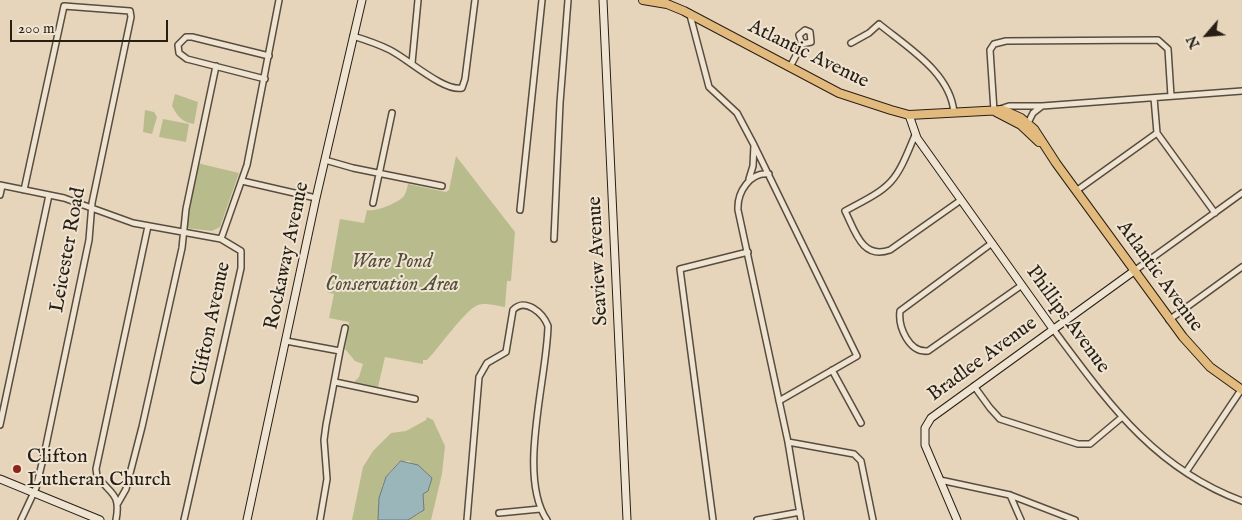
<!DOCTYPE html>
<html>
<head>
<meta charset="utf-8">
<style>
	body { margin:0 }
	#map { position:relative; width:1242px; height:520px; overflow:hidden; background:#e6d5ba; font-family:"IM FELL English",serif }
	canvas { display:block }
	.north { position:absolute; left:1182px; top:10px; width:50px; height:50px; -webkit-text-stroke:4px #efe4d2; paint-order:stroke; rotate:243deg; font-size:14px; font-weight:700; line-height:20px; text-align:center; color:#281f14 }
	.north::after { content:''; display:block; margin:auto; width:18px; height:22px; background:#281f14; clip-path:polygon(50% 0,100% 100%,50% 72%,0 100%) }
	.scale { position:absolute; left:10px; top:20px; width:158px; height:22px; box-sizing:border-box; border:2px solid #281f14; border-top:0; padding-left:6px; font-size:15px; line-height:18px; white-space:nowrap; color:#281f14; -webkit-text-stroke:4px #efe4d2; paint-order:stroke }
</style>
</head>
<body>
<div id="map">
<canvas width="1242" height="520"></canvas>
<div class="north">N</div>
<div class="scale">200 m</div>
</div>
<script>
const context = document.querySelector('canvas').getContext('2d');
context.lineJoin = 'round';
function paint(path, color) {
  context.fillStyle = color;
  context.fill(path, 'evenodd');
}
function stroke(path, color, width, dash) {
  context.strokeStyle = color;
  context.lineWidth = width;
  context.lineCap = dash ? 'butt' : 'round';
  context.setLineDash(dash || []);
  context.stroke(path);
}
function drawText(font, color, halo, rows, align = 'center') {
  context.font = font + ' "IM FELL English",serif';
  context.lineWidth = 4;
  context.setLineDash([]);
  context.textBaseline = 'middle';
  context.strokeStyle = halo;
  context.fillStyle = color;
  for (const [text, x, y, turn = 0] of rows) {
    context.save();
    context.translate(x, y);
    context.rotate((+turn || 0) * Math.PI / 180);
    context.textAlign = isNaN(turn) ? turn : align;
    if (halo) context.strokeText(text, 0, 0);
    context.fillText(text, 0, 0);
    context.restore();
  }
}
const green = new Path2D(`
	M 175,94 L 198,102 L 194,124 C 182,122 178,117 172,106 Z
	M 145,110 L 154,112 L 157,117 L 152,134 L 143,132 Z
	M 163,119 L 189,124 L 186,142 L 159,137 Z
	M 456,156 L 515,232 L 511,281 L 507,281 L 505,307 C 498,306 485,302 478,305 C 466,309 438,349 427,360 L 423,360 L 423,364 L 385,357 L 378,387 L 354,382 L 359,377 L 363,364 L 355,361 L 345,349 L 349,322 L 329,318 L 334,294 L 327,292 L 340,219 L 364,223 L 367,210 C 376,212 398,203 404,196 C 406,193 407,188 408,184 L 446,192 L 449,190 Z
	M 197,163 L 239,173 L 220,227 L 212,231 L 186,228 Z
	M 427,417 L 433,420 L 445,446 L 442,474 L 431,520 L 408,520 L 422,512 L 424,504 L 423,494 L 428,491 L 432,478 L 409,461 L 401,461 C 376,482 383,492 378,520 L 352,520 L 363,467 L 373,451 L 391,433 L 406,431 L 426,420 Z`);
const water = new Path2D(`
	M 401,461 L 418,465 L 432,478 L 428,491 L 423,494 L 424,510 L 408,520 L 378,520 L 379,498 L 386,477 Z`);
const street = new Path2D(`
	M 690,15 L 709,87 L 737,113 L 754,145 L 753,166 L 749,179
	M 353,36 C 366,40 378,44 390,50 C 408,59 444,92 462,88 L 465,79 L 475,0
	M 851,43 L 869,33 L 879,24 C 907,47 951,73 954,113
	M 412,63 L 418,0
	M 790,67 L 802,44 L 799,35 L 805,30 L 810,32 L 811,42 L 802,44
	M 265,79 L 187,59 L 179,53 L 178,45 L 186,37 L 192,37 L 269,56
	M 1042,106 L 1009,106 L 994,111 L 990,50 L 994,44 L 1006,41 L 1158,40 L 1168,49 L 1171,96
	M 1028,123 L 1033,113 L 1042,106 L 1242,91
	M 1157,133 L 1215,213
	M 915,135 C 895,184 893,186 845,211 C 855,231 862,260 890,250 L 961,200
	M 754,145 L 857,356 L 779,401
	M 325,160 L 353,168 L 442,186
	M 769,174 C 750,172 737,192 738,210 L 788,442 L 801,520
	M 242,181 L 316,198
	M 0,185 L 64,198 L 133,223 L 221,239 L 241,251 L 241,268 L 184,520
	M 1076,191 L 1157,133 L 1154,98
	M 0,195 L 2,186
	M 373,203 L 392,113
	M 520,210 L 542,0
	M 221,239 L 247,165 L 279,0
	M 554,239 L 560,103 L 568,0
	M 992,243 L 900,311 C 898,327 909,353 928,351 L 1022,285
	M 1134,271 L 1242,193
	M 1169,320 L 1242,267
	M 1053,329 C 1107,401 1153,468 1242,501
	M 286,341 L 340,351 L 326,425 L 324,440 L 327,479 L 320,520
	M 340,351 L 345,328
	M 832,370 L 861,423
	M 335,382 L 415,399
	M 974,386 L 990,408 L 1000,419 L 1078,444 L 1090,444 L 1121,418
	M 0,425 L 49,195
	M 788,442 L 854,454 L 861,461 L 873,520
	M 1186,472 L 1241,390
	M 940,480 L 1010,495 L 1075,520
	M 1010,495 L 1021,520
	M 118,503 L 126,489 L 142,427 L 182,248 L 186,209 L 216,66
	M 499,513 L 540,509
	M 21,520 L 36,488 L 44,455 L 89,240 L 92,203 L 131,17 L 130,11 L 64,6 L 24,190
	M 116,520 C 121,493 111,495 97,476 L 96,469 L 148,226
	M 467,520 L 479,377 L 487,363 L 506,352 L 513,310 C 525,297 543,313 548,326 C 547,379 517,476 547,520
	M 713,520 L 680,269 L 748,252
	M 757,520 L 800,512`);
const secondary = new Path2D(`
	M 603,0 L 627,520
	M 909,115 L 917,138 L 1053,329
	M 0,479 L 100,520
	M 247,520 L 316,198 L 362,0
	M 957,520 L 925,445 L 925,428 L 931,418 L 1134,271`);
const primary = new Path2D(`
	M 643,0 L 667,4 L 684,11 L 839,93 L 891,110 L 909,115 L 1003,110 L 1021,118 L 1034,129 L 1056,163 L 1183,337 L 1210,367 L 1242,390
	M 996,112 L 1021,125 L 1039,142`);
const markers = [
	[17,469,5,"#8f2418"]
];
const streetNames = [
	["Atlantic Avenue",808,55,26],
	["Leicester Road",69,250,-80],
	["Rockaway Avenue",288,256,-78],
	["Seaview Avenue",599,261,-93],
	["Atlantic Avenue",1159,277,54],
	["Phillips Avenue",1067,320,54],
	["Clifton Avenue",212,324,-78],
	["Bradlee Avenue",983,360,-36]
];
const parkNames = [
	["Ware Pond",392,263],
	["Conservation Area",392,286]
];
const poiNames = [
	["Clifton",27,458],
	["Lutheran Church",27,481]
];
paint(green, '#b8bc8d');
paint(water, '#9bb6bb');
stroke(water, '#6d7a78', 1);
stroke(street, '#584c3e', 8);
stroke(secondary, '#281f14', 9);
stroke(primary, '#281f14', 10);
stroke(street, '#efe4d2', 5);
stroke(secondary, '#efe4d2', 7);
stroke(primary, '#e3ba7d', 8);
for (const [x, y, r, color] of markers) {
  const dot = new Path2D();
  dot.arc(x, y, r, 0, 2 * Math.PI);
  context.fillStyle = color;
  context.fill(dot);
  stroke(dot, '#efe4d2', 2);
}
drawText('20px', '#281f14', '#efe4d2', streetNames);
drawText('italic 20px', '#534e38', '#efe4d2', parkNames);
drawText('20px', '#281f14', '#efe4d2', poiNames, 'left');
</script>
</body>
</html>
